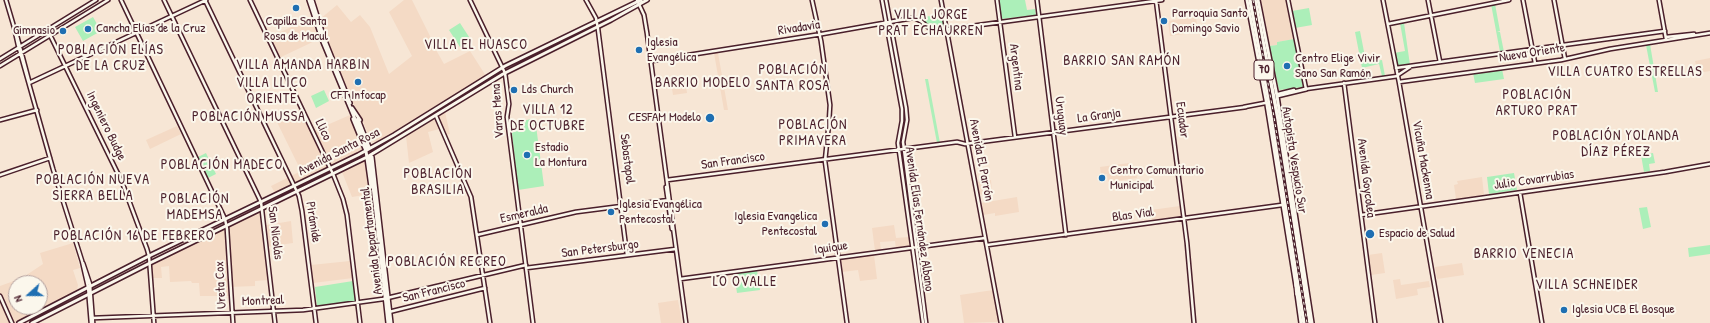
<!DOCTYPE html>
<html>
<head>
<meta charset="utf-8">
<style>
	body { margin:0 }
	#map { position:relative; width:1710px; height:323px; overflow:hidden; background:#f7e6d5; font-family:"Patrick Hand",sans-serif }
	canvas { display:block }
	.north { position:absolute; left:8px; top:275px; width:40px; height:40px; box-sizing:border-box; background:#fbf7ec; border:1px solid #b4a19f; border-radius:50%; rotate:249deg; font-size:11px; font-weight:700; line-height:16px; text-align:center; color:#4a1f2b }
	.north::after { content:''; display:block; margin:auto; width:14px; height:18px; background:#1f6fb2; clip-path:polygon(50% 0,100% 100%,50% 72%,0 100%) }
</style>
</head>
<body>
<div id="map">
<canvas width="1710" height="323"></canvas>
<div class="north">N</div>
</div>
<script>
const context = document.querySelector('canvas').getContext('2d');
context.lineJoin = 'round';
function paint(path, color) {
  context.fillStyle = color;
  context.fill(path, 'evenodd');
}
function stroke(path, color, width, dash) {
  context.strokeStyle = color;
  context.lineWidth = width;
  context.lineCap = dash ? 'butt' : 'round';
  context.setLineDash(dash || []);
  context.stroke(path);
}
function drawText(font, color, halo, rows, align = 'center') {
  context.font = font + ' "Patrick Hand",sans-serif';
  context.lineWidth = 4;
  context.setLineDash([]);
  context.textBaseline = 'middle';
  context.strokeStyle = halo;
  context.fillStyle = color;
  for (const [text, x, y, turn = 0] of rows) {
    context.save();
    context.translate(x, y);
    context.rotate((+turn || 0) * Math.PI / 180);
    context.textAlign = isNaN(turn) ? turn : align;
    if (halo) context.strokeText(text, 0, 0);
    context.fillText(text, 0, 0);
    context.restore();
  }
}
const built = new Path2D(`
	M 404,0 L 412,0 L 432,40 L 431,41 L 444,64 L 470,51 L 486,76 L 376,143 L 371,141 L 363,122 L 355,108 L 329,46 L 327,37 L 328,35 L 327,31 L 324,31 L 320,19 L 337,5 L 351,22 L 360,15 L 370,27 L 389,74 L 412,56 L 389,12 Z
	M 1260,0 L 1287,0 L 1294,39 L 1277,42 L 1277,45 L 1269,46 Z
	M 1196,17 L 1198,32 L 1170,36 L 1168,21 Z
	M 306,20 L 307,22 L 312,20 L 319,39 L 279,58 L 270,37 Z
	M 714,53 L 718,53 L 728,110 L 724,110 Z
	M 1710,58 L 1710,71 L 1698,73 L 1695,61 Z
	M 685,80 L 687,93 L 673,95 L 671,82 Z
	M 300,109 L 311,132 L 350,115 L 366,158 L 370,194 L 352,197 L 338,162 L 275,193 L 271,186 L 301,171 L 276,120 Z
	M 445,112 L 450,134 L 446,135 L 443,128 L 428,132 L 433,152 L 409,163 L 406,136 Z
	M 177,126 L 181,134 L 150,149 L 146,140 Z
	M 1129,163 L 1130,170 L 1135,170 L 1137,178 L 1108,182 L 1107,174 L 1101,175 L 1100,167 Z
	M 1482,177 L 1484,195 L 1456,199 L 1454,185 L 1458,184 L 1457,181 Z
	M 991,180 L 992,193 L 979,195 L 977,182 Z
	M 1017,197 L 1019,212 L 995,216 L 995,213 L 983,215 L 981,203 Z
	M 1180,206 L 1181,216 L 1152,220 L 1151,210 Z
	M 260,211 L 262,226 L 291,221 L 293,243 L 265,247 L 268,280 L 255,281 L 255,286 L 229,287 L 229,296 L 200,296 L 199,283 L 192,283 L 191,281 L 170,282 L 169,266 L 161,267 L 162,278 L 152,278 L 151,263 Z
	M 894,225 L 896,238 L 909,237 L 910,247 L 896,249 L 895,241 L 880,242 L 881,251 L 875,251 L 872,228 Z
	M 73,243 L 80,268 L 73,270 L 78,285 L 77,290 L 14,323 L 0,323 L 0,286 L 22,278 L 43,264 L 40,253 ZM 16,283 L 40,283 L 40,307 L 16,307 Z
	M 1382,253 L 1385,273 L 1371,275 L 1368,255 Z
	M 874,255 L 877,279 L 860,281 L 858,270 L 842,272 L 840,259 Z
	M 350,261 L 353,278 L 313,283 L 311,265 Z
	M 1462,263 L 1464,275 L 1437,279 L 1435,267 Z
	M 1400,279 L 1401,285 L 1429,281 L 1430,287 L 1417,289 L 1418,295 L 1396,299 L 1393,280 Z
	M 993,290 L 999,322 L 964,323 L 960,295 Z
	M 678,300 L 682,323 L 661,323 L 658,303 Z`);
const green = new Path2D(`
	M 882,0 L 885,0 L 906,112 L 902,137 L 902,149 L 900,149 C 898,135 904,122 903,108 Z
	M 998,0 L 1025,0 L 1027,10 L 1035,9 L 1036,15 L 1002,19 Z
	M 1491,4 L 1495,4 L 1500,31 L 1497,32 L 1500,32 L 1504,52 L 1500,52 Z
	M 1309,8 L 1312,25 L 1295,28 L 1292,11 Z
	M 942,14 L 945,28 L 932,29 L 924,22 L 924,17 Z
	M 93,17 L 101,31 L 83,41 L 75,27 Z
	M 460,23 L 471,40 L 460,47 L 449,30 Z
	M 1400,23 L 1404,23 L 1410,65 L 1399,73 L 1394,53 L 1405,51 Z
	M 1360,31 L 1366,62 L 1382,60 L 1385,76 L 1382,76 L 1379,64 L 1362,68 L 1355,32 Z
	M 1294,39 L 1303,87 L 1279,90 L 1269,46 L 1277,45 L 1277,42 Z
	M 1650,44 L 1658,92 L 1655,92 L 1646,45 Z
	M 1502,69 L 1504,79 L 1475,83 L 1473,73 Z
	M 925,79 L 928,79 L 940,143 L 937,143 Z
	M 324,90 L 329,101 L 316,108 L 311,96 Z
	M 535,118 L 544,186 L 518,190 L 511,124 Z
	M 900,152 L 903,152 L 926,323 L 924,323 Z
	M 206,153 L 216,174 L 208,178 L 198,157 Z
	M 1653,153 L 1655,163 L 1649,164 L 1650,171 L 1644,172 L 1641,155 Z
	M 1514,173 L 1517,190 L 1489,194 L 1487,177 Z
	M 1647,207 L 1651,227 L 1643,229 L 1639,208 Z
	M 1710,245 L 1710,254 L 1689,257 L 1688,248 Z
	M 757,270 L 760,290 L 737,293 L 734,273 Z
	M 353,281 L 356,301 L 317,306 L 315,287 Z`);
const secondary = new Path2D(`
	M 6,0 L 14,27
	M 121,0 L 225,219 L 227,229 L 233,323
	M 164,0 L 261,202 L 275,323
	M 205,0 L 299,196 L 302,211 L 316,323
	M 250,0 L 333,174 L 343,199 L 347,215 L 360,323
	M 470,0 L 505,73 L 509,104 L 507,117 L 533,323
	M 586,0 L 596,18 L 598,29 L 627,255
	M 637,0 L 644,15 L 647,33 L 686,323
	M 812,0 L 821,41 L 830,105 L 829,122 L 825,161 L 847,323
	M 882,0 L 902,109 L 902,121 L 898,143 L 923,323
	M 886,0 L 906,108 L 907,120 L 903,142 L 926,323
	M 941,0 L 1001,323
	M 997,0 L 1015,137
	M 1037,0 L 1066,235
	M 1156,0 L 1187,243 L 1194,323
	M 1288,0 L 1306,89
	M 1383,0 L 1399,82 L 1441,323
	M 1428,0 L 1440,62
	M 1523,0 L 1535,63
	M 1554,0 L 1565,59
	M 1659,0 L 1666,39
	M 1388,24 L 1509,0
	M 14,27 L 18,45 L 53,169 L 82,261 L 88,287 L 91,323
	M 16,32 L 29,81
	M 50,35 L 122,182 L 147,249 L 149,256 L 154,323
	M 1666,37 L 1694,34
	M 0,59 L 96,0
	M 651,61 L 822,34 L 912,18 C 923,18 925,29 936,31 L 1162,0
	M 0,66 L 108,0
	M 1396,68 L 1665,31
	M 1398,75 L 1410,67
	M 1399,82 L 1561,60 L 1610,49 L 1710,33
	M 29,83 L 206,0
	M 1344,83 L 1375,323
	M 1305,89 L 1398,76
	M 1278,94 L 1294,90
	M 1244,107 L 1265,103
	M 436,116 L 471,197 L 490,323
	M 0,120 L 37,110
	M 0,175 L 50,158
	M 667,180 L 957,142 L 965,144 L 1246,107
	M 666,187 L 672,229
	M 1520,193 L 1542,323
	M 1361,215 L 1665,172 L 1710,164
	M 477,235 L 576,212 L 669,200
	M 987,245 L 1282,205
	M 83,263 L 90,284 L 93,323
	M 526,268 L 676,249
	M 680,279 L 985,238
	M 0,296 L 12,323
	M 389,312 L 485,288
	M 93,318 L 303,310 L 383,299 L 526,265`);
const primary = new Path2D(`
	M 309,0 L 323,42 L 367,148
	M 312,0 L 324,38 L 350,103
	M 1247,0 L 1267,105 L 1296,286
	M 1258,0 L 1277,96 L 1312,323
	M 1277,96 L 1306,89
	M 352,108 L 360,120
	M 353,119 L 366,151 L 371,187
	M 358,119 L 369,147
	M 372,157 L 391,323
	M 370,158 L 388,323
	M 1297,294 L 1301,323
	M 19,323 L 151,255 L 358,155 L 394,135 L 505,66 L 641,0
	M 32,323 L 150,263 L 367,157 L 503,74 L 611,20 L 647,0`);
const highway = new Path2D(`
	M 1250,0 L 1269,101 L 1304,323
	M 1255,0 L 1278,119 L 1310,323
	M 1296,284 L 1297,294`);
const rail = new Path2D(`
	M 1253,0 L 1273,111 L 1307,323`);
const markers = [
	[296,8,4,"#1f6fb2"],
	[1164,21,4,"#1f6fb2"],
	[88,29,4,"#1f6fb2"],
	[63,31,4,"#1f6fb2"],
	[639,50,4,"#1f6fb2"],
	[1287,66,4,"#1f6fb2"],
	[358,82,4,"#1f6fb2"],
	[514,90,4,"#1f6fb2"],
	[710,118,5,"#1f6fb2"],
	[527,155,4,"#1f6fb2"],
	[1102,178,4,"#1f6fb2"],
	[611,212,4,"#1f6fb2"],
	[825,224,4,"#1f6fb2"],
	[1370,234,5,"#1f6fb2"],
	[1564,310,4,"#1f6fb2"]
];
const shields = [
	[1264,70,20]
];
const shieldNames = [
	["70",1264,70]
];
const poiNames = [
	["Parroquia Santo",1172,14],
	["Domingo Savio",1172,29],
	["Capilla Santa",296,22,"center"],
	["Rosa de Macul",296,37,"center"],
	["Cancha Elías de la Cruz",96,29],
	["Gimnasio",55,31,"right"],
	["Iglesia",647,43],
	["Evangélica",647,58],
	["Centro Elige Vivir",1295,59],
	["Sano San Ramón",1295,74],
	["Lds Church",522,90],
	["CFT Infocap",358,96,"center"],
	["CESFAM Modelo",701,118,"right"],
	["Estadio",535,148],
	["La Montura",535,163],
	["Centro Comunitario",1110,171],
	["Municipal",1110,186],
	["Iglesia Evangélica",619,205],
	["Pentecostal",619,220],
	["Iglesia Evangelica",817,217,"right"],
	["Pentecostal",817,232,"right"],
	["Espacio de Salud",1379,234],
	["Iglesia UCB El Bosque",1572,310]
];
const streetNames = [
	["Rivadavia",799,28,-9],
	["Nueva Oriente",1532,53,-9],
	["Argentina",1016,67,83],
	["Varas Mena",498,111,-94],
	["Uruguay",1061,116,83],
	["La Granja",1099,116,-8],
	["Ecuador",1182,120,83],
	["Ingeniero Budge",106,126,64],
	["Llico",323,130,64],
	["Avenida Santa Rosa",339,152,-27],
	["Sebastopol",627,159,83],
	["Avenida El Parrón",981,160,79],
	["Autopista Vespucio Sur",1294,160,81],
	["Vicuña Mackenna",1423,160,80],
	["San Francisco",733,161,-8],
	["Avenida Goycolea",1366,178,83],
	["Julio Covarrubias",1534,180,-8],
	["Esmeralda",524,214,-13],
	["Blas Vial",1133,215,-8],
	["Avenida Elías Fernández Albano",919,219,82],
	["Pirámide",313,222,81],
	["San Nicolás",275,233,83],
	["Avenida Departamental",372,241,-97],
	["Iquique",831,248,-8],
	["San Petersburgo",600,249,-7],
	["Ureta Cox",221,285,-93],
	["San Francisco",434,291,-14],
	["Montreal",263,301,-2]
];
const neighbourhoodNames = [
	["VILLA JORGE",931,15],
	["PRAT ECHAURREN",931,31],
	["VILLA EL HUASCO",476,45],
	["POBLACIÓN ELÍAS",111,50],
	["DE LA CRUZ",111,66],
	["BARRIO SAN RAMÓN",1122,61],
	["VILLA AMANDA HARBIN",303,65],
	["POBLACIÓN",793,70],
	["SANTA ROSA",793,86],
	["VILLA CUATRO ESTRELLAS",1625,72],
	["VILLA LLICO",272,83],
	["ORIENTE",272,99],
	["BARRIO MODELO",703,83],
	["POBLACIÓN",1537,95],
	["ARTURO PRAT",1537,111],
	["VILLA 12",548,110],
	["DE OCTUBRE",548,126],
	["POBLACIÓN MUSSA",249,117],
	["POBLACIÓN",813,125],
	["PRIMAVERA",813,141],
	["POBLACIÓN YOLANDA",1616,136],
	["DÍAZ PÉREZ",1616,152],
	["POBLACIÓN MADECO",222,165],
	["POBLACIÓN",438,174],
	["BRASILIA",438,190],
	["POBLACIÓN NUEVA",93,180],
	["SIERRA BELLA",93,196],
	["POBLACIÓN",195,199],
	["MADEMSA",195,215],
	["POBLACIÓN 16 DE FEBRERO",134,236],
	["BARRIO VENECIA",1524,254],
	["POBLACIÓN RECREO",447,262],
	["LO OVALLE",745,282],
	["VILLA SCHNEIDER",1587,285]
];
paint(built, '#f4dac5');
paint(green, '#acefb9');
stroke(secondary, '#4a1f2b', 5.5);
stroke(primary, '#4a1f2b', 6);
stroke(highway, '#4a1f2b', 6);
stroke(secondary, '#fbf7ec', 2.5);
stroke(primary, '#fbf7ec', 3);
stroke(highway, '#fbf7ec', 3.5);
stroke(rail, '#4a1f2b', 2.5);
stroke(rail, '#fbf7ec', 1, [3]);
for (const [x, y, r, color] of markers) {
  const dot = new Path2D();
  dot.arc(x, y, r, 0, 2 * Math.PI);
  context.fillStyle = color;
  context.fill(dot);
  stroke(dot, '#fbf7ec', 1.5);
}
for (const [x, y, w] of shields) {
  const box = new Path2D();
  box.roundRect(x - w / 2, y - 10, w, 20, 3);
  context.fillStyle = '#fbf7ec';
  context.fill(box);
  stroke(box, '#4a1f2b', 1);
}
drawText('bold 12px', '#4a1f2b', null, shieldNames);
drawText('13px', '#4a1f2b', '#fbf7ec', poiNames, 'left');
drawText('13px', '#4a1f2b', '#fbf7ec', streetNames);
context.letterSpacing = '1px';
drawText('14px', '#4a1f2b', '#fbf7ec', neighbourhoodNames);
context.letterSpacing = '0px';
</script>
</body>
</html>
